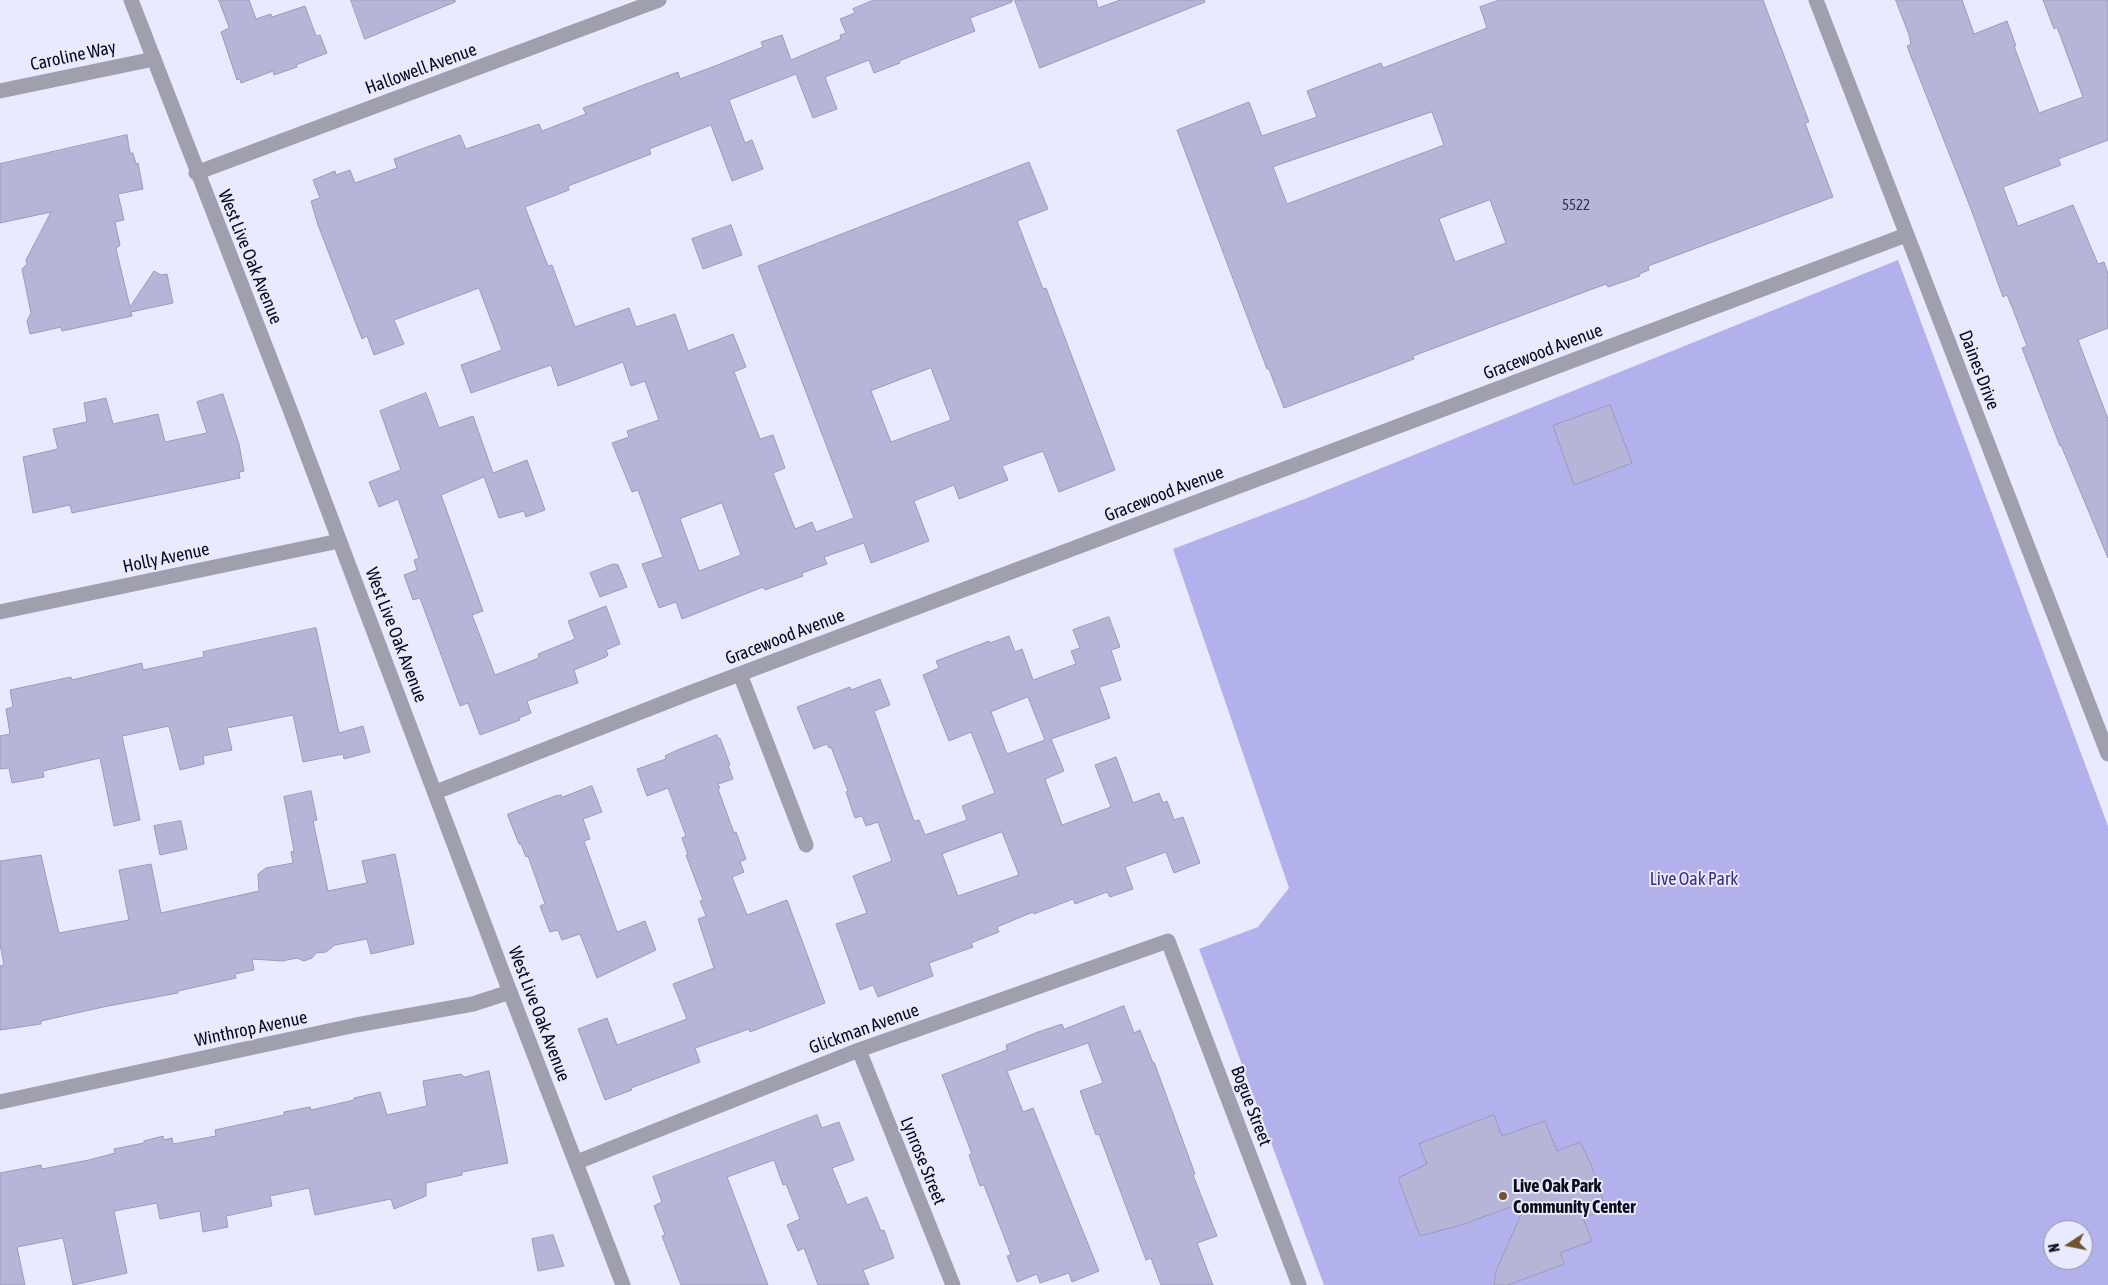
<!DOCTYPE html>
<html>
<head>
<meta charset="utf-8">
<style>
	body { margin:0 }
	#map { position:relative; width:2108px; height:1285px; overflow:hidden; background:#e9e9ff; font-family:"Asap Condensed",sans-serif }
	canvas { display:block }
	.north { position:absolute; left:2043px; top:1220px; width:50px; height:50px; box-sizing:border-box; background:#e9e9ff; border:1px solid #9090a2; border-radius:50%; rotate:259deg; font-size:14px; font-weight:700; line-height:20px; text-align:center; color:#0b0a16 }
	.north::after { content:''; display:block; margin:auto; width:18px; height:22px; background:#715428; clip-path:polygon(50% 0,100% 100%,50% 72%,0 100%) }
</style>
</head>
<body>
<div id="map">
<canvas width="2108" height="1285"></canvas>
<div class="north">N</div>
</div>
<script>
const context = document.querySelector('canvas').getContext('2d');
context.lineJoin = 'round';
function paint(path, color) {
  context.fillStyle = color;
  context.fill(path, 'evenodd');
}
function stroke(path, color, width, dash) {
  context.strokeStyle = color;
  context.lineWidth = width;
  context.lineCap = dash ? 'butt' : 'round';
  context.setLineDash(dash || []);
  context.stroke(path);
}
function drawText(font, color, halo, rows, align = 'center') {
  context.font = font + ' "Asap Condensed",sans-serif';
  context.lineWidth = 4;
  context.setLineDash([]);
  context.textBaseline = 'middle';
  context.strokeStyle = halo;
  context.fillStyle = color;
  for (const [text, x, y, turn = 0] of rows) {
    context.save();
    context.translate(x, y);
    context.rotate((+turn || 0) * Math.PI / 180);
    context.textAlign = isNaN(turn) ? turn : align;
    if (halo) context.strokeText(text, 0, 0);
    context.fillText(text, 0, 0);
    context.restore();
  }
}
const green = new Path2D(`
	M 1898,260 L 2108,826 L 2108,1285 L 1324,1285 L 1199,949 L 1258,927 L 1289,888 L 1173,549 L 1307,498 ZM 2053,1230 L 2083,1230 L 2083,1260 L 2053,1260 Z`);
const building = new Path2D(`
	M 219,0 L 249,0 L 256,19 L 271,14 L 272,17 L 305,6 L 316,36 L 320,35 L 327,53 L 296,65 L 297,67 L 274,75 L 273,71 L 241,83 L 240,79 L 237,80 L 221,32 L 229,28 Z
	M 351,0 L 455,0 L 455,2 L 365,39 Z
	M 874,0 L 1012,0 L 1012,2 L 970,18 L 975,31 L 899,61 L 900,63 L 874,73 L 869,60 L 825,77 L 837,109 L 813,118 L 796,74 L 729,100 L 745,143 L 752,140 L 763,169 L 732,181 L 711,125 L 649,149 L 651,154 L 568,186 L 569,190 L 525,207 L 548,266 L 552,265 L 575,327 L 629,308 L 636,327 L 675,314 L 688,351 L 733,334 L 746,367 L 734,372 L 760,439 L 773,435 L 785,468 L 773,473 L 795,529 L 812,522 L 816,532 L 854,518 L 758,266 L 1029,162 L 1048,209 L 1017,221 L 1043,289 L 1046,288 L 1115,470 L 1059,492 L 1043,451 L 1002,466 L 1008,480 L 990,487 L 959,499 L 954,485 L 914,501 L 929,541 L 871,563 L 864,543 L 824,557 L 827,564 L 802,573 L 803,576 L 765,590 L 763,587 L 682,619 L 676,602 L 659,608 L 642,564 L 663,557 L 638,490 L 632,492 L 612,443 L 629,437 L 627,431 L 659,420 L 645,381 L 631,386 L 623,362 L 558,386 L 551,365 L 471,393 L 461,365 L 502,350 L 479,288 L 394,320 L 404,344 L 374,355 L 367,336 L 362,339 L 318,225 L 311,201 L 320,198 L 313,180 L 335,171 L 336,175 L 350,170 L 355,183 L 397,168 L 394,159 L 460,135 L 466,149 L 539,124 L 542,131 L 586,114 L 583,108 L 678,72 L 680,79 L 715,66 L 763,47 L 761,42 L 782,35 L 791,60 L 841,39 L 840,35 L 846,33 L 840,19 L 855,13 L 853,9 ZM 931,368 L 951,420 L 891,442 L 871,391 ZM 722,503 L 741,555 L 699,571 L 680,519 Z
	M 1015,0 L 1096,0 L 1098,8 L 1120,0 L 1204,0 L 1205,2 L 1040,68 Z
	M 1500,0 L 1763,0 L 1809,122 L 1805,123 L 1833,197 L 1648,266 L 1649,270 L 1639,274 L 1640,276 L 1608,287 L 1606,284 L 1413,356 L 1414,359 L 1284,408 L 1269,369 L 1267,369 L 1177,130 L 1249,102 L 1262,136 L 1317,117 L 1307,91 L 1381,63 L 1383,68 L 1487,28 L 1480,7 ZM 1432,112 L 1444,145 L 1287,204 L 1273,167 ZM 1490,200 L 1506,243 L 1455,262 L 1439,219 Z
	M 1896,0 L 1962,0 L 1974,34 L 2007,21 L 2016,46 L 2014,46 L 2039,113 L 2083,97 L 2057,27 L 2054,29 L 2043,0 L 2108,0 L 2108,140 L 2058,159 L 2061,165 L 2003,187 L 2018,226 L 2073,205 L 2098,264 L 2104,262 L 2108,274 L 2108,328 L 2078,340 L 2108,419 L 2108,558 L 2061,445 L 2060,446 L 2022,348 L 2027,346 L 2012,307 L 2007,295 L 2003,297 L 1971,209 L 1912,59 L 1907,46 L 1911,44 L 1909,35 Z
	M 127,135 L 130,153 L 133,153 L 136,164 L 138,163 L 143,189 L 118,194 L 124,220 L 115,222 L 120,245 L 116,249 L 130,307 L 154,271 L 161,275 L 167,274 L 173,303 L 131,312 L 132,316 L 62,331 L 61,327 L 30,334 L 27,321 L 31,313 L 22,269 L 27,264 L 26,260 L 51,212 L 0,223 L 0,164 Z
	M 731,225 L 742,255 L 703,269 L 692,239 Z
	M 426,393 L 439,428 L 473,416 L 493,473 L 527,460 L 545,510 L 526,517 L 524,511 L 499,518 L 484,477 L 441,495 L 483,611 L 472,615 L 495,675 L 539,658 L 538,654 L 575,639 L 568,621 L 606,606 L 620,644 L 606,650 L 608,655 L 606,657 L 574,670 L 578,683 L 527,701 L 531,713 L 519,718 L 520,720 L 480,735 L 468,703 L 460,706 L 420,598 L 413,600 L 404,575 L 417,570 L 414,560 L 419,558 L 398,499 L 379,507 L 369,482 L 401,470 L 380,411 Z
	M 223,394 L 239,444 L 244,471 L 239,472 L 240,478 L 72,513 L 70,505 L 33,513 L 23,457 L 58,449 L 53,429 L 87,422 L 84,403 L 106,398 L 113,424 L 158,414 L 165,442 L 207,433 L 197,402 Z
	M 1610,405 L 1632,463 L 1574,485 L 1553,426 Z
	M 614,564 L 618,565 L 627,587 L 600,597 L 590,573 Z
	M 1109,617 L 1120,647 L 1111,650 L 1121,680 L 1099,687 L 1110,718 L 1051,739 L 1064,771 L 1045,779 L 1062,825 L 1111,807 L 1095,765 L 1116,757 L 1133,803 L 1159,793 L 1163,803 L 1167,801 L 1174,820 L 1183,817 L 1200,863 L 1174,873 L 1166,852 L 1125,867 L 1133,889 L 1110,897 L 1107,892 L 1075,904 L 1073,899 L 1034,914 L 1033,912 L 997,927 L 999,932 L 971,943 L 973,947 L 929,963 L 933,976 L 878,997 L 873,985 L 860,990 L 836,924 L 867,913 L 853,876 L 892,861 L 878,822 L 866,826 L 862,816 L 855,818 L 846,792 L 848,791 L 831,747 L 829,748 L 827,744 L 814,749 L 797,707 L 850,687 L 851,690 L 880,679 L 890,705 L 874,711 L 914,821 L 919,820 L 925,835 L 967,820 L 962,806 L 995,793 L 971,732 L 949,741 L 923,675 L 939,668 L 936,661 L 989,641 L 990,643 L 1009,636 L 1015,652 L 1022,649 L 1033,680 L 1076,664 L 1071,651 L 1080,648 L 1073,630 ZM 1028,697 L 1045,740 L 1007,754 L 991,712 ZM 1002,832 L 1019,875 L 958,896 L 942,854 Z
	M 316,628 L 339,733 L 363,726 L 370,752 L 344,759 L 343,754 L 303,762 L 293,715 L 227,728 L 232,750 L 203,756 L 204,764 L 180,770 L 169,726 L 122,736 L 140,820 L 114,826 L 100,758 L 43,771 L 44,777 L 12,783 L 9,768 L 0,769 L 0,736 L 10,734 L 6,709 L 13,707 L 10,690 L 71,677 L 72,680 L 142,663 L 143,670 L 204,657 L 203,652 Z
	M 717,735 L 718,739 L 720,738 L 730,765 L 728,765 L 733,779 L 718,784 L 720,788 L 718,789 L 734,833 L 736,832 L 746,859 L 740,862 L 744,872 L 732,877 L 747,915 L 787,900 L 825,1003 L 750,1032 L 749,1029 L 695,1048 L 700,1062 L 631,1088 L 632,1090 L 605,1100 L 578,1029 L 607,1018 L 617,1045 L 687,1019 L 673,984 L 714,968 L 698,919 L 706,916 L 700,901 L 703,900 L 686,855 L 688,855 L 682,838 L 686,836 L 668,788 L 647,796 L 637,769 L 666,759 L 665,756 L 675,751 Z
	M 592,786 L 602,812 L 583,819 L 590,839 L 584,841 L 617,932 L 645,921 L 656,950 L 597,978 L 580,934 L 562,940 L 558,930 L 550,932 L 540,906 L 545,904 L 528,856 L 526,857 L 521,844 L 519,844 L 508,816 L 508,814 L 555,796 L 561,795 L 562,797 Z
	M 311,791 L 317,820 L 313,821 L 328,891 L 367,883 L 362,861 L 395,854 L 414,944 L 371,954 L 367,939 L 335,945 L 326,952 L 316,953 L 312,958 L 304,961 L 297,958 L 282,961 L 252,959 L 254,970 L 235,974 L 236,978 L 178,991 L 178,993 L 108,1006 L 41,1021 L 41,1024 L 0,1030 L 0,966 L 4,965 L 0,944 L 0,861 L 41,855 L 59,933 L 129,920 L 119,870 L 151,864 L 161,913 L 259,891 L 258,874 L 266,868 L 293,863 L 291,852 L 294,851 L 284,797 Z
	M 181,821 L 187,849 L 160,855 L 154,826 Z
	M 1124,1006 L 1134,1033 L 1140,1030 L 1153,1063 L 1154,1062 L 1195,1174 L 1193,1175 L 1217,1236 L 1197,1243 L 1213,1285 L 1161,1285 L 1151,1258 L 1146,1260 L 1099,1134 L 1096,1135 L 1080,1091 L 1103,1083 L 1088,1043 L 1007,1071 L 1023,1112 L 1033,1108 L 1099,1271 L 1072,1282 L 1069,1273 L 1040,1283 L 1037,1274 L 1017,1282 L 1007,1256 L 1011,1255 L 984,1185 L 980,1186 L 969,1155 L 972,1154 L 942,1075 L 1007,1050 L 1006,1045 L 1038,1032 L 1062,1024 L 1064,1029 Z
	M 489,1071 L 508,1163 L 462,1172 L 462,1175 L 426,1183 L 426,1196 L 394,1209 L 391,1199 L 315,1215 L 309,1188 L 270,1196 L 272,1206 L 226,1216 L 228,1227 L 203,1232 L 200,1211 L 160,1219 L 157,1203 L 114,1211 L 127,1273 L 73,1285 L 63,1238 L 17,1247 L 25,1285 L 0,1285 L 0,1173 L 41,1165 L 42,1169 L 89,1160 L 115,1153 L 114,1149 L 144,1143 L 144,1141 L 163,1136 L 164,1140 L 172,1138 L 173,1144 L 216,1136 L 215,1130 L 284,1115 L 284,1112 L 310,1107 L 311,1110 L 354,1100 L 354,1098 L 380,1092 L 387,1115 L 427,1106 L 423,1081 L 461,1074 L 464,1077 Z
	M 817,1115 L 822,1128 L 839,1122 L 854,1160 L 832,1168 L 847,1205 L 867,1197 L 881,1231 L 884,1230 L 894,1258 L 863,1270 L 869,1285 L 818,1285 L 804,1248 L 798,1251 L 787,1225 L 800,1219 L 786,1184 L 783,1185 L 774,1160 L 727,1177 L 768,1285 L 681,1285 L 662,1236 L 665,1235 L 654,1206 L 662,1202 L 653,1177 Z
	M 1494,1115 L 1502,1136 L 1545,1121 L 1557,1151 L 1580,1142 L 1591,1164 L 1606,1209 L 1583,1218 L 1592,1241 L 1560,1253 L 1564,1264 L 1508,1285 L 1494,1285 L 1496,1271 L 1527,1201 L 1461,1225 L 1420,1236 L 1398,1178 L 1427,1164 L 1419,1144 Z
	M 553,1235 L 564,1266 L 538,1271 L 532,1239 Z`);
const minor = new Path2D(`
	M 1816,0 L 2108,754
	M 0,91 L 154,59
	M 196,173 L 659,0
	M 740,674 L 806,845
	M 436,792 L 692,692 L 1906,235
	M 859,1050 L 953,1285
	M 0,1102 L 356,1025 L 473,1004 L 510,992
	M 577,1162 L 859,1050 L 1168,941 L 1299,1285`);
const tertiary = new Path2D(`
	M 131,0 L 289,407 L 510,992 L 623,1285
	M 0,612 L 339,541`);
const markers = [
	[1503,1196,5,"#715428"]
];
const numberNames = [
	["5522",1576,205]
];
const streetNames = [
	["Caroline Way",73,56,-12],
	["Hallowell Avenue",421,69,-20],
	["West Live Oak Avenue",250,257,68],
	["Gracewood Avenue",1543,352,-21],
	["Daines Drive",1979,370,69],
	["Gracewood Avenue",1164,494,-21],
	["Holly Avenue",166,558,-12],
	["West Live Oak Avenue",396,635,69],
	["Gracewood Avenue",785,637,-21],
	["West Live Oak Avenue",539,1014,69],
	["Winthrop Avenue",251,1029,-12],
	["Glickman Avenue",864,1029,-20],
	["Bogue Street",1251,1106,69],
	["Lynrose Street",923,1161,68]
];
const parkNames = [
	["Live Oak Park",1694,879]
];
const poiNames = [
	["Live Oak Park",1513,1186],
	["Community Center",1513,1207]
];
paint(green, '#b3b1ec');
paint(building, '#b6b5d8');
stroke(building, '#9b9abc', 1);
stroke(minor, '#9f9fae', 15);
stroke(tertiary, '#9f9fae', 15);
for (const [x, y, r, color] of markers) {
  const dot = new Path2D();
  dot.arc(x, y, r, 0, 2 * Math.PI);
  context.fillStyle = color;
  context.fill(dot);
  stroke(dot, '#e9e9ff', 2);
}
drawText('15px', '#363546', null, numberNames);
drawText('18px', '#0b0a16', '#e9e9ff', streetNames);
drawText('18px', '#3b2d7f', '#e9e9ff', parkNames);
drawText('bold 18px', '#0b0a16', '#e9e9ff', poiNames, 'left');
</script>
</body>
</html>
